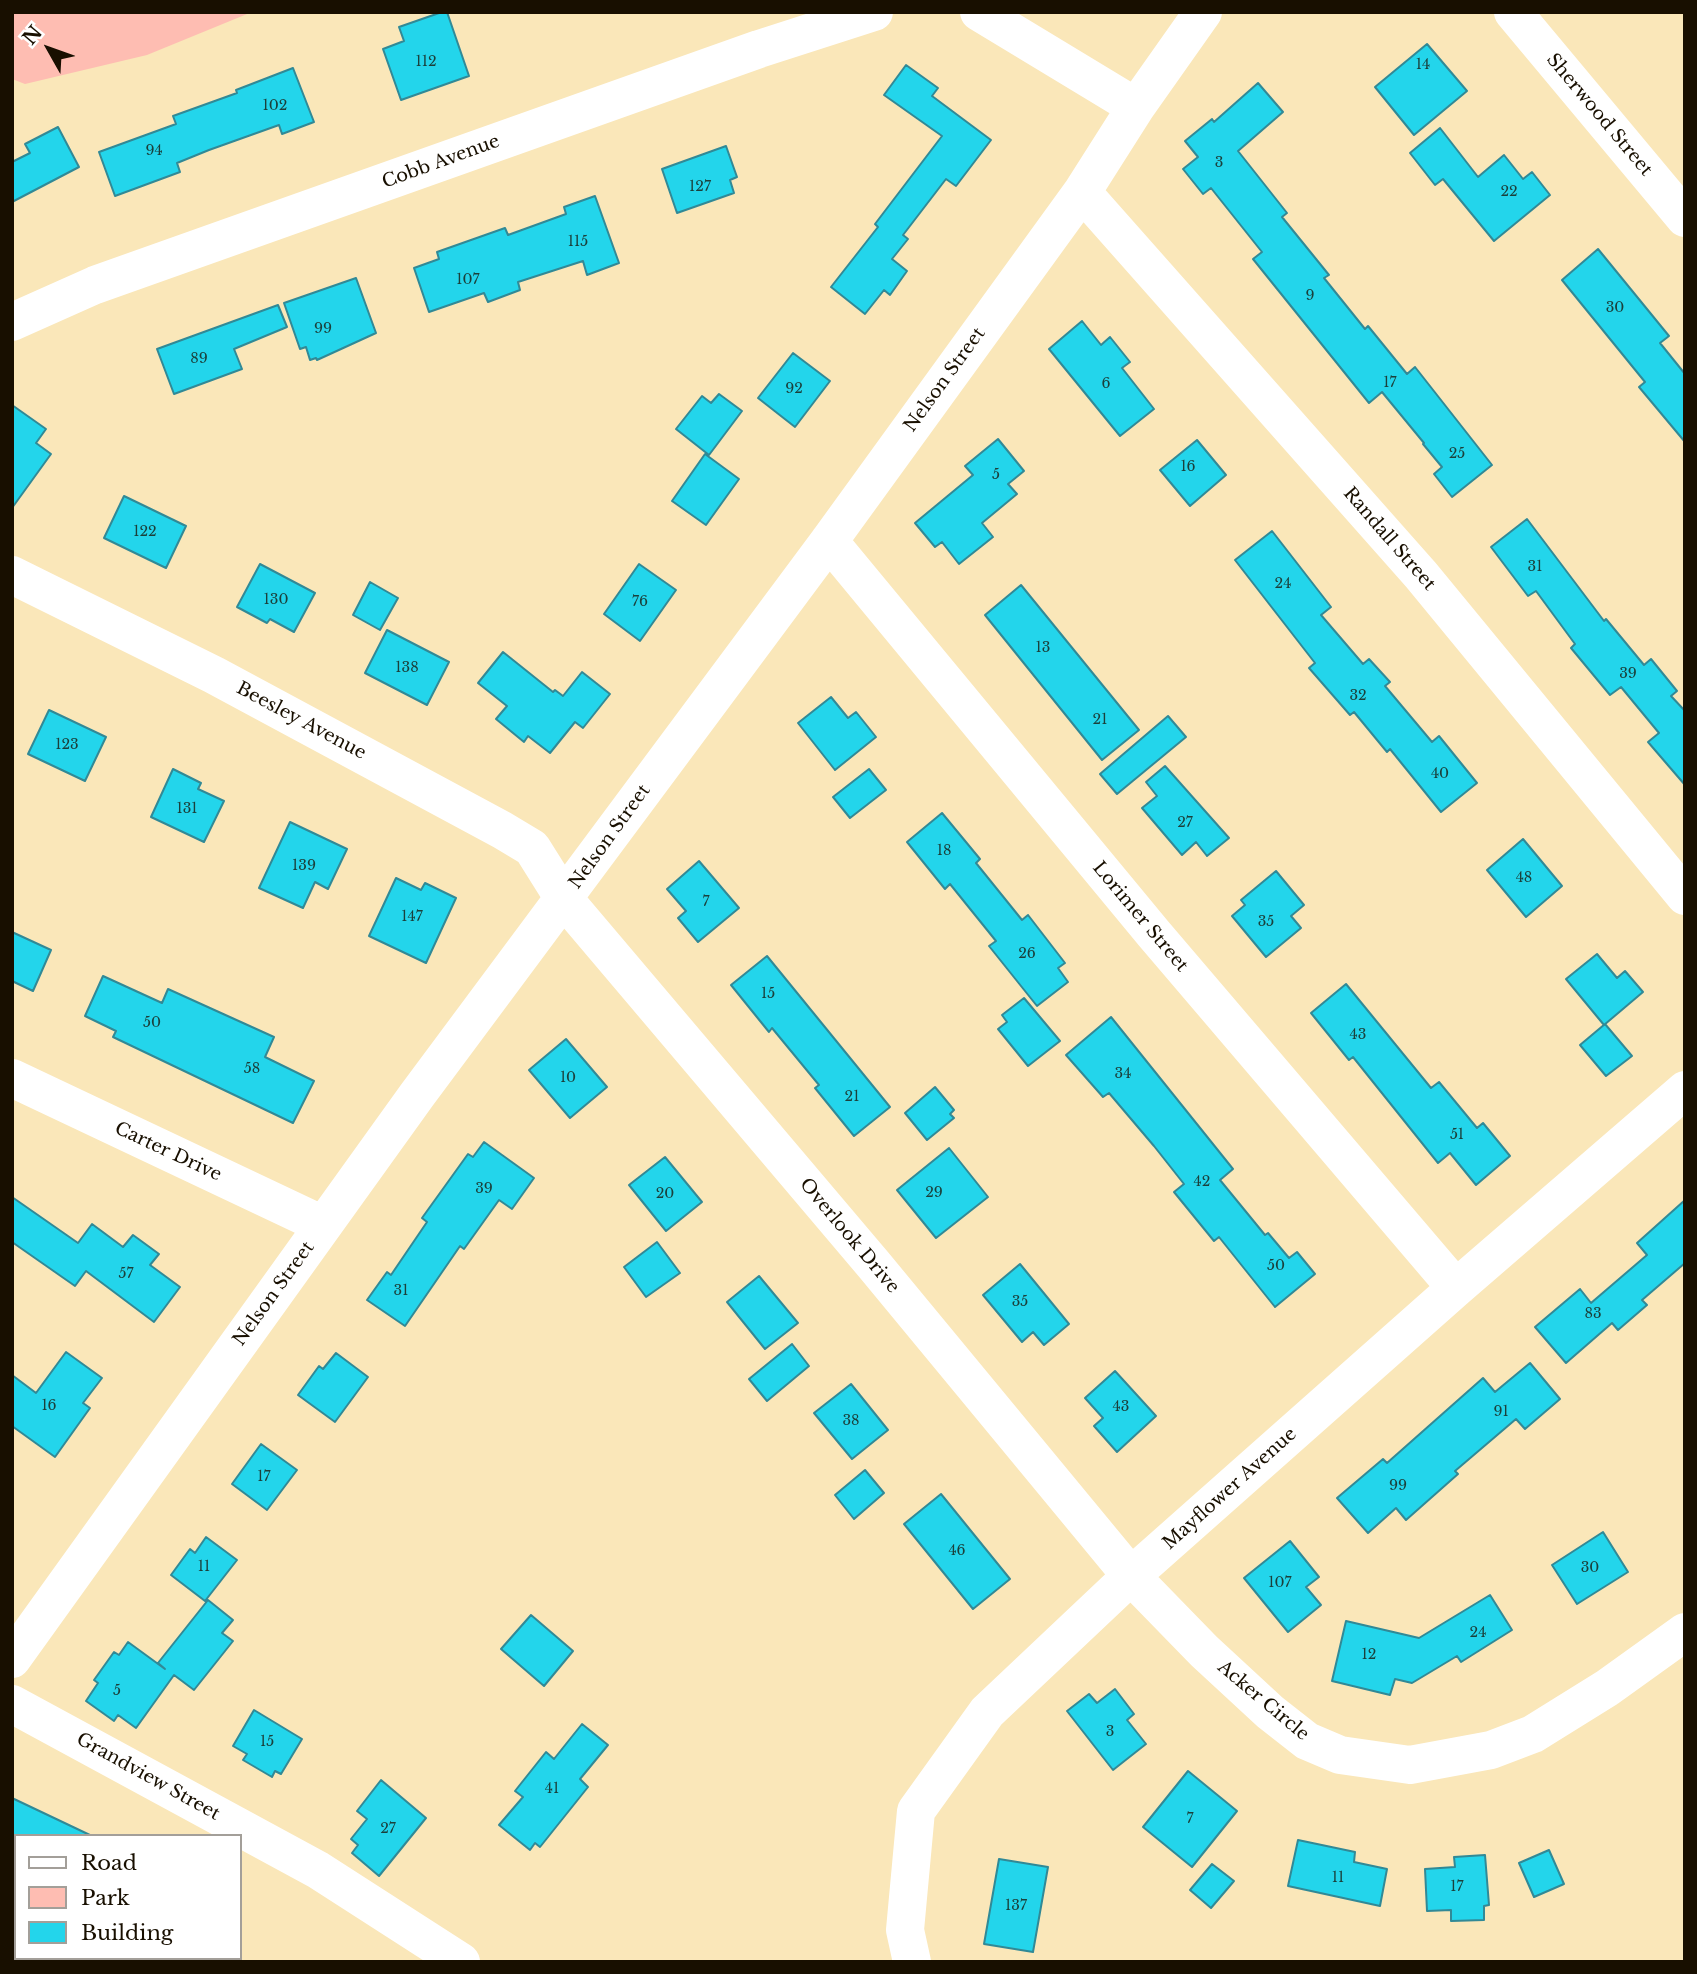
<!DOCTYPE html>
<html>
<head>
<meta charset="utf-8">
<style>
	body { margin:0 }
	#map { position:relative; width:1697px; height:1974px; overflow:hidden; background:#fae7b9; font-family:"Libre Baskerville",serif }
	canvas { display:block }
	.frame { position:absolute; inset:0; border:14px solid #180f00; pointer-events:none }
	.legend { position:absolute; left:14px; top:1834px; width:228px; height:126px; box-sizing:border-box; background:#fff; border:2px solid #a39f99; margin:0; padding:9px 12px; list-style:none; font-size:21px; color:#180f00 }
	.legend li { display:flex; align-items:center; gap:14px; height:35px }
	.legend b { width:35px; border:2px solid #a39f99 }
	.north { position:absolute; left:14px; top:14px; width:70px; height:70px; -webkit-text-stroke:5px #fff; paint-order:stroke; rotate:310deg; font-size:19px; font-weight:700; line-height:28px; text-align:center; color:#180f00 }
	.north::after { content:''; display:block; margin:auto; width:24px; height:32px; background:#180f00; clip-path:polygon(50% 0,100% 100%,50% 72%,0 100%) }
</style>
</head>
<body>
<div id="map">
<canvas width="1697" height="1974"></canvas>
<div class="frame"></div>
<ul class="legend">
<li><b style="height:9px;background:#fff"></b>Road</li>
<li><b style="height:19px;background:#febdb2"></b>Park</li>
<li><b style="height:19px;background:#23d5eb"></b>Building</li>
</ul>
<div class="north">N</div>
</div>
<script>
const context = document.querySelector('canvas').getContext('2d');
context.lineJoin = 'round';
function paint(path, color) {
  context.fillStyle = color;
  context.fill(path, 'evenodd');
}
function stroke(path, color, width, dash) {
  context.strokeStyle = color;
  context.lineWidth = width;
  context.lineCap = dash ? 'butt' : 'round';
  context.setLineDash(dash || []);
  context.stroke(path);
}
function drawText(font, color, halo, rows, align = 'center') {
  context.font = font + ' "Libre Baskerville",serif';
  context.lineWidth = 6;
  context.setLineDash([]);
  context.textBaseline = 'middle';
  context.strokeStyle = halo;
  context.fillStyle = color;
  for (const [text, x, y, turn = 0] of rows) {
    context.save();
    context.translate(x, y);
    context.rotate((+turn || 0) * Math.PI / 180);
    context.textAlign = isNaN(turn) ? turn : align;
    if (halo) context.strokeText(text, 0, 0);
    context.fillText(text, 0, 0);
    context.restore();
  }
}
const green = new Path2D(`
	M 12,12 L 252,12 L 147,55 L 25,84 L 12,79 Z`);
const building = new Path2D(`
	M 442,12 L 447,12 L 469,76 L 401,100 L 383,49 L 404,41 L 399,27 Z
	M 1427,44 L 1467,91 L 1414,135 L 1375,87 Z
	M 906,65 L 938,88 L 932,96 L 991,140 L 956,186 L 946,179 L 903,235 L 908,239 L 892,259 L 907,271 L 890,295 L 884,290 L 865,314 L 831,287 L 878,227 L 875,224 L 942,136 L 884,95 Z
	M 293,68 L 314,122 L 282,134 L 279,125 L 209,150 L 177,163 L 180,172 L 115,196 L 99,152 L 176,124 L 173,116 L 237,93 L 236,90 Z
	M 1258,83 L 1283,112 L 1238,151 L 1287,213 L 1282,217 L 1329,275 L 1324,278 L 1365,329 L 1368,326 L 1407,374 L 1415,367 L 1492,465 L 1452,497 L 1434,474 L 1442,467 L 1423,444 L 1424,443 L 1382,392 L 1369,403 L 1253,259 L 1262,252 L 1211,188 L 1203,194 L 1183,169 L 1198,157 L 1185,141 L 1212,119 L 1214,122 Z
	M 58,127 L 79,167 L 12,202 L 12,162 L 30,153 L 25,144 Z
	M 1440,128 L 1478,177 L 1504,155 L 1523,179 L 1532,172 L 1550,195 L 1494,241 L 1443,179 L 1435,185 L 1410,153 Z
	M 726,146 L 737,177 L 730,180 L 734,193 L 677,213 L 662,169 Z
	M 595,196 L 619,263 L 587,275 L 583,261 L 518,282 L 520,290 L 488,302 L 484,293 L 429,312 L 414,268 L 439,259 L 437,252 L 505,228 L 508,235 L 566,214 L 564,207 Z
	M 1598,249 L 1669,336 L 1660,343 L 1685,374 L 1685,442 L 1639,387 L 1645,382 L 1562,280 Z
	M 356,278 L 376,333 L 317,360 L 316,358 L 310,360 L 306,347 L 300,349 L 284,303 Z
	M 278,305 L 287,327 L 234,349 L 242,369 L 174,394 L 157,349 Z
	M 1082,321 L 1101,345 L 1110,337 L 1130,362 L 1122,368 L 1154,409 L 1120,436 L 1049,349 Z
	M 793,353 L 830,381 L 795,427 L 758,398 Z
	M 719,394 L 742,411 L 709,455 L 676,429 L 702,396 L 711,403 Z
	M 12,405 L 46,429 L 36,443 L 51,454 L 12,508 Z
	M 998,439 L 1024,471 L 1008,484 L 1017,494 L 982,523 L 993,537 L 959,564 L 942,542 L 935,547 L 915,523 L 973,475 L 965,466 Z
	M 1197,440 L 1226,475 L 1190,506 L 1160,470 Z
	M 705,454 L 739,479 L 706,525 L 672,501 Z
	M 124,496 L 186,526 L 166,568 L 104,538 Z
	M 1527,519 L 1604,621 L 1606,619 L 1644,665 L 1651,659 L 1677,691 L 1671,696 L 1685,711 L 1685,785 L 1648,742 L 1659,733 L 1621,687 L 1610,695 L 1571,648 L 1575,644 L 1536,591 L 1528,596 L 1491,547 Z
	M 1272,531 L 1331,607 L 1321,615 L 1363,664 L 1369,659 L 1390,682 L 1385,686 L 1432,742 L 1439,736 L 1477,783 L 1441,812 L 1390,749 L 1387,752 L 1354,712 L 1350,715 L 1309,668 L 1315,663 L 1235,560 Z
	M 260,564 L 315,593 L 294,632 L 270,619 L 267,623 L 237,607 Z
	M 639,564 L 676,590 L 640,641 L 604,614 Z
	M 370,582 L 398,598 L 380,630 L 353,615 Z
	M 1021,585 L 1139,730 L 1102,760 L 985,615 Z
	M 387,630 L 449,662 L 427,705 L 365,673 Z
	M 503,652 L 553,692 L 555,690 L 563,696 L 582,672 L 610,694 L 583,728 L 575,722 L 550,753 L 528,736 L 524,742 L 496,719 L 507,706 L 478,683 Z
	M 831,697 L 848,718 L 856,712 L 876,737 L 835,770 L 798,723 Z
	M 49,710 L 106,737 L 85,781 L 28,754 Z
	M 1168,716 L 1186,737 L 1117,794 L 1100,774 Z
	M 1165,766 L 1229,838 L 1207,856 L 1196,842 L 1182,855 L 1142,808 L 1157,796 L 1146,782 Z
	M 173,769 L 201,783 L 198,789 L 224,801 L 204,842 L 151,817 Z
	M 869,769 L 886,790 L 850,818 L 833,797 Z
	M 942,813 L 980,859 L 976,863 L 1022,920 L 1028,915 L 1065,963 L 1058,968 L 1068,982 L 1037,1006 L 989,946 L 996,941 L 950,884 L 945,889 L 907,842 Z
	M 290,822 L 347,849 L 328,889 L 315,882 L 303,908 L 259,888 Z
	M 1523,839 L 1562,886 L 1526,917 L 1487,870 Z
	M 699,861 L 739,908 L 698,942 L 678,918 L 686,911 L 667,889 Z
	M 1276,871 L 1304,905 L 1291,916 L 1301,928 L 1266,957 L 1232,916 L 1245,905 L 1241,900 Z
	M 396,878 L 421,890 L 425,883 L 456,898 L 426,963 L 369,936 Z
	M 12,932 L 51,950 L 33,991 L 12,981 Z
	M 1597,954 L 1617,978 L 1625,971 L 1643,992 L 1604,1025 L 1566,979 Z
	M 767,956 L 890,1107 L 854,1136 L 815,1088 L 819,1085 L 772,1028 L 769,1032 L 731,985 Z
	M 103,976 L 162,1003 L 168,989 L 274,1037 L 265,1057 L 314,1081 L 293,1123 L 113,1037 L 116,1031 L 85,1016 Z
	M 1346,984 L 1431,1088 L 1439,1082 L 1477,1128 L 1483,1123 L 1510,1156 L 1476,1185 L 1450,1153 L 1438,1163 L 1353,1057 L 1349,1060 L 1311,1013 Z
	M 1024,998 L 1060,1041 L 1028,1066 L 998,1029 L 1007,1022 L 1002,1015 Z
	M 1111,1017 L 1233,1169 L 1220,1180 L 1265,1235 L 1268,1233 L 1289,1258 L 1297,1252 L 1315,1274 L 1275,1307 L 1219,1237 L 1214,1241 L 1174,1192 L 1184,1184 L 1154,1146 L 1109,1093 L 1103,1097 L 1066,1055 Z
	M 1605,1024 L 1632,1056 L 1606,1076 L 1580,1045 Z
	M 566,1039 L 607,1087 L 570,1118 L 529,1070 Z
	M 935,1087 L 954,1110 L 950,1114 L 954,1118 L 927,1140 L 905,1113 Z
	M 484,1142 L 534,1178 L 512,1209 L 499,1200 L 464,1249 L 460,1246 L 405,1326 L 367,1300 L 387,1272 L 391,1275 L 427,1222 L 422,1218 L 468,1154 L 473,1157 Z
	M 949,1148 L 988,1197 L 936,1238 L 897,1190 Z
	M 665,1157 L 702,1202 L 666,1231 L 629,1185 Z
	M 12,1197 L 78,1243 L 92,1224 L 123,1247 L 133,1235 L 159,1254 L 150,1265 L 180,1287 L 154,1322 L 86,1271 L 75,1286 L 12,1242 Z
	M 1685,1200 L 1685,1263 L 1642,1300 L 1647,1305 L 1618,1330 L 1612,1323 L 1566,1363 L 1535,1327 L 1580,1289 L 1591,1303 L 1647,1255 L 1637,1243 Z
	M 657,1242 L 680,1273 L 646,1297 L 624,1267 Z
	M 1020,1264 L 1069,1324 L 1044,1345 L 1033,1332 L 1022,1342 L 983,1295 Z
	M 759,1276 L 798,1323 L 765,1349 L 727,1302 Z
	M 792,1344 L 809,1366 L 767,1401 L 749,1379 Z
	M 66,1352 L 102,1378 L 83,1403 L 90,1408 L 55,1457 L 12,1426 L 12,1375 L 36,1393 Z
	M 336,1353 L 368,1377 L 335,1422 L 298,1395 L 319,1366 L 323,1369 Z
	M 1530,1363 L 1560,1399 L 1525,1429 L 1516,1419 L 1455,1471 L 1458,1474 L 1406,1520 L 1396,1508 L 1368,1533 L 1337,1498 L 1383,1459 L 1387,1463 L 1483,1378 L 1495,1392 Z
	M 1115,1371 L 1156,1416 L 1117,1452 L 1094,1426 L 1103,1418 L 1085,1398 Z
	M 851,1384 L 888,1430 L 852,1459 L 814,1413 Z
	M 261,1444 L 297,1470 L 267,1510 L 232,1484 Z
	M 865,1470 L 884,1493 L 854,1519 L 835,1495 Z
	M 941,1494 L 1010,1579 L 973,1609 L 904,1524 Z
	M 1603,1532 L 1628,1572 L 1577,1604 L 1552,1565 Z
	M 206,1537 L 237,1560 L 205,1601 L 171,1575 L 190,1549 L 195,1553 Z
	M 1290,1541 L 1319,1577 L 1306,1587 L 1321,1605 L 1288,1632 L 1244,1578 Z
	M 1490,1595 L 1512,1630 L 1461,1662 L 1457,1656 L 1412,1683 L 1395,1679 L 1390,1695 L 1332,1681 L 1346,1621 L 1419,1638 Z
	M 208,1600 L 233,1620 L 222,1633 L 233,1641 L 194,1690 L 174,1675 L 136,1728 L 118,1715 L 114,1721 L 86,1701 L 98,1683 L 94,1680 L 114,1652 L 119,1655 L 128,1642 L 165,1669 L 158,1663 Z
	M 531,1615 L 573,1651 L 544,1686 L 501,1649 Z
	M 1115,1689 L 1134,1714 L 1127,1720 L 1146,1744 L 1113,1770 L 1067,1711 L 1089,1694 L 1097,1703 Z
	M 254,1710 L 302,1739 L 281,1774 L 275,1771 L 272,1777 L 243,1760 L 247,1754 L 233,1746 Z
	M 582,1724 L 608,1745 L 580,1779 L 588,1787 L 540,1847 L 535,1843 L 530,1850 L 499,1825 L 523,1797 L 515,1791 L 546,1752 L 554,1759 Z
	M 1188,1771 L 1237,1811 L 1192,1867 L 1143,1827 Z
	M 381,1780 L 426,1818 L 379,1876 L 352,1853 L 358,1845 L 351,1839 L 367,1819 L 357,1811 Z
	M 12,1798 L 92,1836 L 12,1836 Z
	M 1298,1840 L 1355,1852 L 1354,1862 L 1387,1869 L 1380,1906 L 1288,1886 Z
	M 1549,1850 L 1564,1884 L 1534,1897 L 1519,1863 Z
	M 1485,1855 L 1489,1905 L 1484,1906 L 1484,1920 L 1451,1921 L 1451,1910 L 1427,1911 L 1425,1869 L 1455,1867 L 1454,1857 Z
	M 999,1859 L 1048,1867 L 1033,1952 L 984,1944 Z
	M 1212,1864 L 1234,1881 L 1211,1908 L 1190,1890 Z`);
const minor = new Path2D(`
	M 979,12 L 1136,107
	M 1513,12 L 1685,218
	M 1082,192 L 1421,575 L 1685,896
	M 12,322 L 95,285 L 759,49 L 874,12
	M 829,541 L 1154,934 L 1456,1288
	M 12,575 L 214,675 L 502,830 L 532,848 L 564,899 L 874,1265 L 1131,1576 L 1204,1651 L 1270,1712 L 1307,1741 L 1340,1755 L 1410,1765 L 1491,1750 L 1533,1734 L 1607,1688 L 1685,1632
	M 12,1078 L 323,1225
	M 12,1659 L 417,1095 L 829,541 L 1082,192 L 1136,107 L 1203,12
	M 12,1704 L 318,1870 L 461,1962
	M 912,1962 L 905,1930 L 916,1811 L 987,1712 L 1131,1576 L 1456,1288 L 1685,1090`);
const numberNames = [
	["112",426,62],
	["14",1423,65],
	["102",275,106],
	["94",154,151],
	["3",1219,163],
	["127",700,187],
	["22",1509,192],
	["115",578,242],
	["107",468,280],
	["9",1310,296],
	["30",1615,308],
	["99",323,329],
	["89",199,359],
	["17",1390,383],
	["6",1106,384],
	["92",794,389],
	["25",1457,454],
	["16",1188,467],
	["5",996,475],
	["122",145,532],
	["31",1535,567],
	["24",1283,584],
	["130",276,600],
	["76",640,602],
	["13",1043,648],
	["138",407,668],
	["39",1628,674],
	["32",1358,696],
	["21",1100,720],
	["123",67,745],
	["40",1440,774],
	["131",187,809],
	["27",1185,823],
	["18",944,851],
	["139",304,866],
	["48",1524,878],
	["7",706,902],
	["147",412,917],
	["35",1266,922],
	["26",1027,954],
	["15",768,994],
	["50",152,1023],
	["43",1358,1035],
	["58",252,1069],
	["34",1123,1074],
	["10",568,1078],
	["21",852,1097],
	["51",1457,1135],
	["42",1202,1182],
	["39",484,1189],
	["29",934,1193],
	["20",665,1194],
	["50",1276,1266],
	["57",126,1274],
	["31",401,1291],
	["35",1020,1302],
	["83",1593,1314],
	["16",49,1406],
	["43",1121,1407],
	["91",1501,1412],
	["38",851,1421],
	["17",264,1477],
	["99",1398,1486],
	["46",957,1551],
	["11",204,1567],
	["30",1590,1568],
	["107",1280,1583],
	["24",1478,1633],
	["12",1369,1655],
	["5",117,1691],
	["3",1110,1732],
	["15",267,1742],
	["41",552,1789],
	["7",1190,1819],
	["27",388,1829],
	["11",1338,1878],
	["17",1457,1887],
	["137",1016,1906]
];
const streetNames = [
	["Sherwood Street",1599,115,50],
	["Cobb Avenue",441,162,-20],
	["Nelson Street",945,380,-54],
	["Randall Street",1389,539,49],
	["Beesley Avenue",301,721,28],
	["Nelson Street",610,837,-54],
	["Lorimer Street",1140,917,50],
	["Carter Drive",168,1152,25],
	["Overlook Drive",849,1236,50],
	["Nelson Street",274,1294,-54],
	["Mayflower Avenue",1230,1489,-42],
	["Acker Circle",1263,1701,40],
	["Grandview Street",148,1777,29]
];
paint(green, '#febdb2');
paint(building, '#23d5eb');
stroke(building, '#318996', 2);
stroke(minor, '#fff', 38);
drawText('14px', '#1b403b', null, numberNames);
drawText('18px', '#180f00', '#fff', streetNames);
</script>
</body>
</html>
